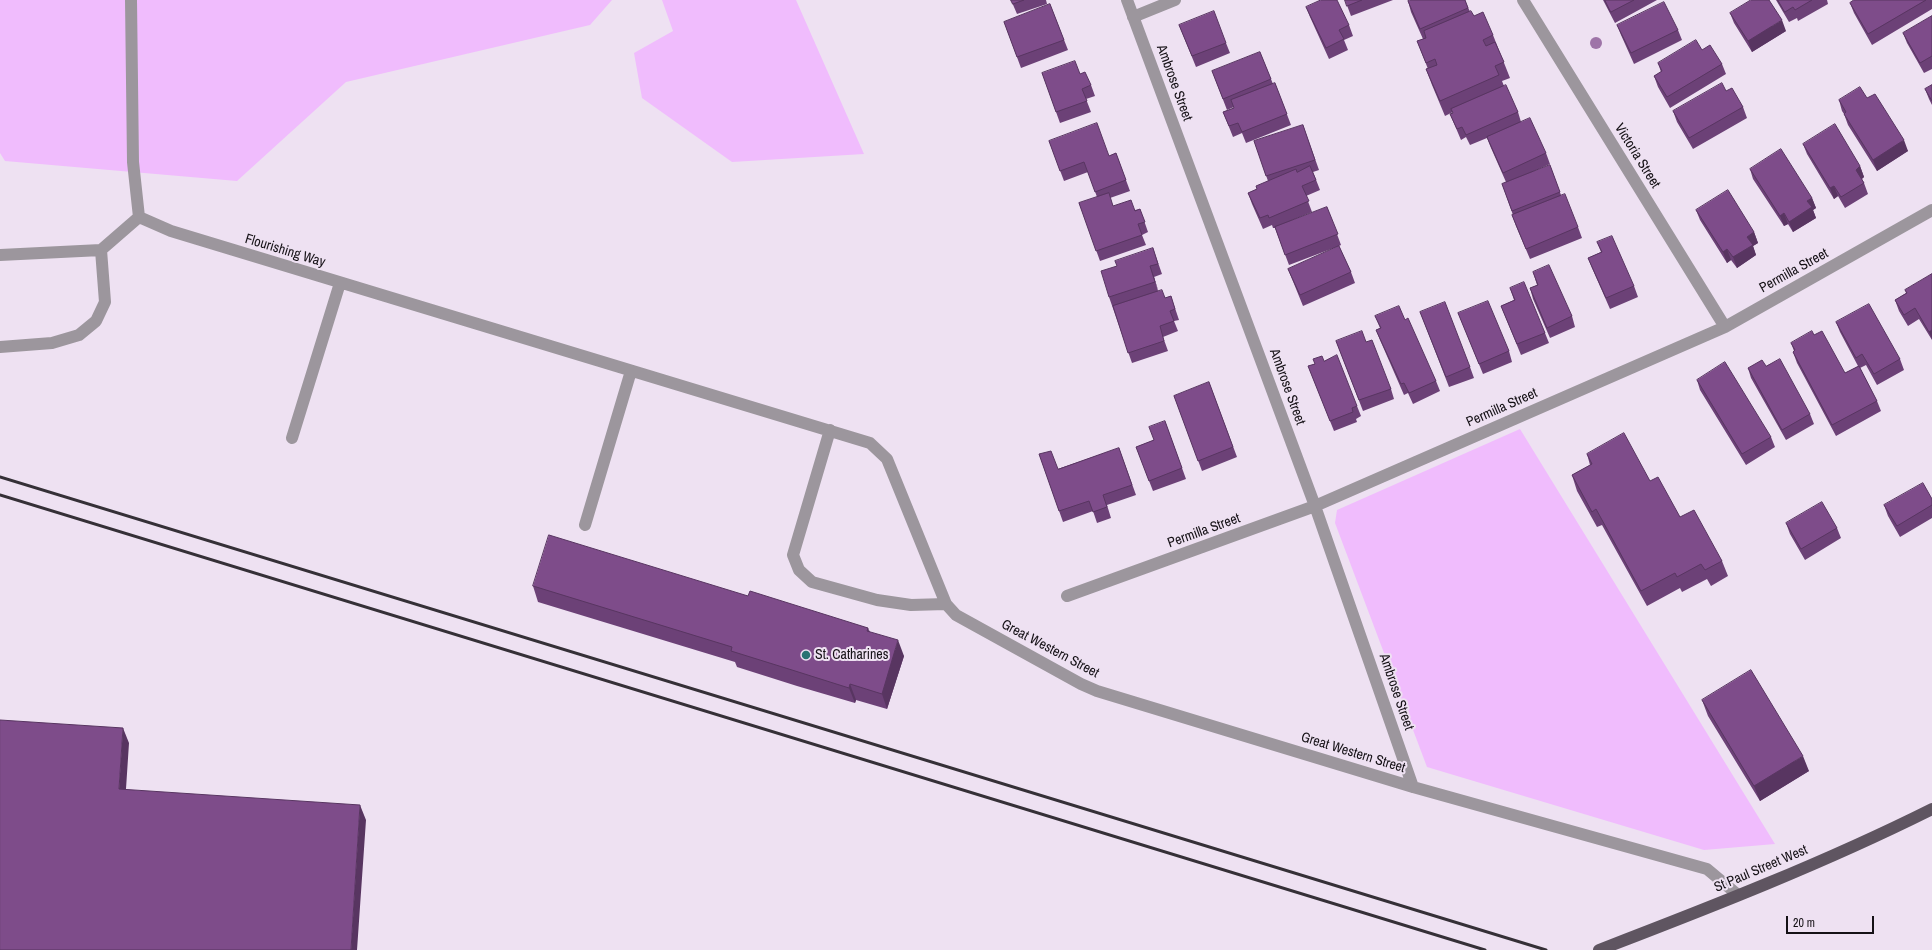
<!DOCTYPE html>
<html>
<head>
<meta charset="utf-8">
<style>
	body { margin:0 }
	#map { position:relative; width:1932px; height:950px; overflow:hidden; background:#eee1f2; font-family:"Archivo Narrow",sans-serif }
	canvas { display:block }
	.scale { position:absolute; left:1786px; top:916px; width:88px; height:18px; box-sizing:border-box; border:2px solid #151116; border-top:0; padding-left:5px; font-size:12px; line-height:14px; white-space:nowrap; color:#151116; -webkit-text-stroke:3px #eee1f2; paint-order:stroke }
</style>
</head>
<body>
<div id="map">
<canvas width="1932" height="950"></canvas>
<div class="scale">20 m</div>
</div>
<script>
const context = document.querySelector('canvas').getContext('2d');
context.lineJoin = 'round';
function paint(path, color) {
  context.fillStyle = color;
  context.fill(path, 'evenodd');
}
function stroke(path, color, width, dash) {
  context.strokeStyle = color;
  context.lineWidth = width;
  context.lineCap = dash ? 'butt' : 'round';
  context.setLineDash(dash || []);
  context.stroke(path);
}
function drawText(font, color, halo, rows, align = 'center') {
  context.font = font + ' "Archivo Narrow",sans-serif';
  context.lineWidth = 4;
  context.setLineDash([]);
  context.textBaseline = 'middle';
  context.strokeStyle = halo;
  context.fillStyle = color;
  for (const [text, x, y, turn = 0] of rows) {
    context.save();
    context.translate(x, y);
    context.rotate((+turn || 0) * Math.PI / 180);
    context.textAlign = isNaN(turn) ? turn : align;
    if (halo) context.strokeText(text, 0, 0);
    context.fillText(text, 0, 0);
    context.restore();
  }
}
const green = new Path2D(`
	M 0,0 L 612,0 L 590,25 L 346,82 L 237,181 L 5,161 L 0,153 Z
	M 662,0 L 796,0 L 864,154 L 732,162 L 642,98 L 634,53 L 673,31 Z
	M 1520,429 L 1775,844 L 1704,850 L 1427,767 L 1335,523 L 1337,510 Z`);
const minor = new Path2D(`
	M 131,0 L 133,162 L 139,217
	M 1127,0 L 1315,506 L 1413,787
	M 1523,0 L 1725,327
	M 1133,17 L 1175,0
	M 139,217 L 171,231 L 870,443 L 887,459 L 946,604 L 956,615 L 1081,684 L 1097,691 L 1413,787 L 1707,869 L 1738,895
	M 0,255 L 101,250 L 139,217
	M 0,347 L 52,343 L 79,335 L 96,321 L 105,302 L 101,250
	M 830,430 L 793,555 L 799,570 L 812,582 L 877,600 L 911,605 L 946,604
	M 292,438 L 340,283
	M 585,525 L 631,371
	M 1067,596 L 1315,506 L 1725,327 L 1932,210`);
const major = new Path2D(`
	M 1599,950 C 1711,907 1824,863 1932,809`);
const rail = new Path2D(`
	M 0,477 L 1546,950
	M 0,495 L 1485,950`);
const trees = [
	[1596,43]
];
const wall = new Path2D(`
	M 1011,0 L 1046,0 L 1047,4 L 1017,14 Z
	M 1345,0 L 1393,0 L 1351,16 Z
	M 1465,0 L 1470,12 L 1493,35 L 1510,78 L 1502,81 L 1504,86 L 1518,112 L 1521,122 L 1546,153 L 1550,164 L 1532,172 L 1550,165 L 1561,195 L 1578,227 L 1582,238 L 1530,259 L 1516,226 L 1512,215 L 1513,215 L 1502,184 L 1506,182 L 1491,148 L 1487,138 L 1470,145 L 1466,137 L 1461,140 L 1450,114 L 1453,113 L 1453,112 L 1445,116 L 1432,85 L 1426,69 L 1428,69 L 1417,41 L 1423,39 L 1411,12 L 1408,1 Z
	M 1603,0 L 1657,0 L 1615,23 Z
	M 1776,0 L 1827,0 L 1828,4 L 1798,21 L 1797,18 L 1789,22 Z
	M 1854,0 L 1932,0 L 1932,9 L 1872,45 L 1854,13 L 1850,3 Z
	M 1050,4 L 1068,50 L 1021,68 L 1004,22 Z
	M 1306,7 L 1349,25 L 1353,36 L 1344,40 L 1348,50 L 1329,59 L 1310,17 Z
	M 1730,13 L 1786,31 L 1752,52 L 1734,23 Z
	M 1932,16 L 1932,69 L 1924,73 L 1907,43 L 1903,33 Z
	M 1179,25 L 1226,43 L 1230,53 L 1196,67 Z
	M 1617,25 L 1678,30 L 1682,40 L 1634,64 L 1621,35 Z
	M 1702,50 L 1722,64 L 1726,74 L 1670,108 L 1658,87 L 1654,76 L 1661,72 L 1658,63 Z
	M 1260,52 L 1273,84 L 1275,83 L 1291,125 L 1246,143 L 1242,133 L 1233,137 L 1223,112 L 1234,108 L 1234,107 L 1227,110 L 1212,71 Z
	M 1042,73 L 1080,74 L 1091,85 L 1095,96 L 1086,99 L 1091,112 L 1060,123 Z
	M 1932,85 L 1932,105 L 1929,99 L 1925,89 Z
	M 1726,91 L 1743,107 L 1747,118 L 1693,149 L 1677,122 L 1673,111 Z
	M 1867,98 L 1908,151 L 1877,171 L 1848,125 L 1844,114 L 1842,111 L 1839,100 Z
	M 1303,125 L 1319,170 L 1313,172 L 1320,190 L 1306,196 L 1312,212 L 1290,221 L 1327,207 L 1341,245 L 1339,246 L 1351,272 L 1355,283 L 1303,306 L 1292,279 L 1288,269 L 1339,246 L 1289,265 L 1275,228 L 1273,228 L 1272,225 L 1263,229 L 1252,204 L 1248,193 L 1257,189 L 1268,181 L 1254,141 Z
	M 1049,141 L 1109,156 L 1116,153 L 1130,191 L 1110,198 L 1113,206 L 1135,210 L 1140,209 L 1148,232 L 1142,235 L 1146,245 L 1100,261 L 1079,203 L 1097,197 L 1088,172 L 1064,181 Z
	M 1803,144 L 1860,166 L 1864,177 L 1862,179 L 1864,183 L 1868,194 L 1845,208 L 1838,196 L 1834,199 L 1807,154 Z
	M 1750,169 L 1812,198 L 1816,208 L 1813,210 L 1816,218 L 1793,232 L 1788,224 L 1784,226 L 1753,179 Z
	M 1696,210 L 1754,232 L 1758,243 L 1753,246 L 1756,255 L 1737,268 L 1731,260 L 1727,263 L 1700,220 Z
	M 1597,242 L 1634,286 L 1638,297 L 1610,309 L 1592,268 L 1588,258 L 1601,252 Z
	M 1153,248 L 1162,274 L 1154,277 L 1158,291 L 1165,298 L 1171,296 L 1179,320 L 1174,321 L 1178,331 L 1163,337 L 1168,351 L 1132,363 L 1109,297 L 1117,266 Z
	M 1533,272 L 1572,316 L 1575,327 L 1550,338 L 1533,299 L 1530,288 L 1537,285 Z
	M 1932,274 L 1932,340 L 1919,319 L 1908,326 L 1899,311 L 1895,300 L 1906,293 L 1905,290 Z
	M 1510,288 L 1545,333 L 1549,343 L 1521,355 L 1505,316 L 1501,306 L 1514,300 Z
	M 1420,312 L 1470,367 L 1474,378 L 1449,387 Z
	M 1458,313 L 1509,351 L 1512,362 L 1483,374 Z
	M 1375,316 L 1405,320 L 1436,381 L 1440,391 L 1413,404 L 1408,393 L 1404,395 L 1380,340 L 1376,330 L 1380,328 Z
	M 1836,322 L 1900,359 L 1904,370 L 1877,385 L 1866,365 L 1860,368 L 1877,401 L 1881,411 L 1836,436 L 1797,363 L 1793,352 L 1794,351 L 1791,343 L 1814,335 L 1845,373 L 1858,366 L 1840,332 Z
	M 1336,341 L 1366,342 L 1391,389 L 1394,399 L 1363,411 Z
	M 1324,361 L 1357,406 L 1361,416 L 1356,419 L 1357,422 L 1334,431 L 1308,366 Z
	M 1766,366 L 1810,414 L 1814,424 L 1786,440 L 1751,378 L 1748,368 Z
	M 1697,380 L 1771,437 L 1775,447 L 1746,465 L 1700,390 Z
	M 1209,382 L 1237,457 L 1202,471 L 1174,396 Z
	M 1165,421 L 1186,479 L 1153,491 L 1136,447 L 1154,440 Z
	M 1119,448 L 1136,495 L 1107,505 L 1111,518 L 1097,523 L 1093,511 L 1063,522 L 1039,454 L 1058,469 Z
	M 1587,454 L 1650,481 L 1680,517 L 1722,561 L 1728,576 L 1711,586 L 1707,579 L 1682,592 L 1680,588 L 1647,606 L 1602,525 L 1597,527 L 1577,491 L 1572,475 L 1590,465 Z
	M 1932,499 L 1932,518 L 1900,537 L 1888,516 L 1884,505 Z
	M 1786,523 L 1837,528 L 1841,538 L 1805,560 L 1790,534 Z
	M 533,586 L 748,596 L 868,628 L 870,632 L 904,656 L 887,709 L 856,700 L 855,703 L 797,686 L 737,667 L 735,662 L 538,602 Z
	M 1702,700 L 1809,771 L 1760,801 L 1708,716 Z`);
const shadedWall = new Path2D(`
	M 1782,20 L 1786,31 L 1752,52 L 1748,41 Z
	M 1904,140 L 1908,151 L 1877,171 L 1873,160 Z
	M 1860,166 L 1864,177 L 1860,180 L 1856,170 Z
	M 1834,186 L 1838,196 L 1834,199 L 1830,188 Z
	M 1812,198 L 1816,208 L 1813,210 L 1816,218 L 1793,232 L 1789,222 L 1807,201 Z
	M 1784,213 L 1788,224 L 1784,226 L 1780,216 Z
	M 1754,232 L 1758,243 L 1753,246 L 1756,255 L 1737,268 L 1733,257 L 1747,237 Z
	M 1727,249 L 1731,260 L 1727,263 L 1723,252 Z
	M 1150,266 L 1154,277 L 1159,293 L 1155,282 Z
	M 1932,330 L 1932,339 L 1929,332 Z
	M 898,640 L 904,656 L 887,709 L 882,694 Z
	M 850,684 L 856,700 L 855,703 L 849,688 Z
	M 123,728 L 129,743 L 125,804 L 119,789 Z
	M 1803,756 L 1809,771 L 1760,801 L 1754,786 Z
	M 360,805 L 366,820 L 357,950 L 351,950 Z`);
const building = new Path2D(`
	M 1011,0 L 1024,0 L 1013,4 Z
	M 1321,0 L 1337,0 L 1349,25 L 1339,30 L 1344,39 L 1326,48 L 1306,7 Z
	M 1345,0 L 1362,0 L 1347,6 Z
	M 1410,0 L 1465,0 L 1468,8 L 1420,29 L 1408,1 Z
	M 1605,0 L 1634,0 L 1611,12 Z
	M 1751,0 L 1769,0 L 1782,20 L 1748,41 L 1730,13 Z
	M 1778,0 L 1812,0 L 1795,10 L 1793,7 L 1785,12 Z
	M 1854,0 L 1926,0 L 1868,34 L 1850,3 Z
	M 1664,2 L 1678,30 L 1631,53 L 1617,25 Z
	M 1050,4 L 1064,40 L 1017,57 L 1004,22 Z
	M 1214,11 L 1226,43 L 1192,56 L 1179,25 Z
	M 1471,11 L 1474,16 L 1483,12 L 1493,35 L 1483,40 L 1486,46 L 1495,42 L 1504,62 L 1495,66 L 1499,75 L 1440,101 L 1426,69 L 1437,65 L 1435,59 L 1426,63 L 1417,41 L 1426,38 L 1424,31 Z
	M 1932,16 L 1932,56 L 1920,63 L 1903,33 Z
	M 1696,40 L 1702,50 L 1710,45 L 1722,64 L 1667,97 L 1654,76 L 1662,71 L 1658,63 Z
	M 1260,52 L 1271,79 L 1223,99 L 1212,71 Z
	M 1075,61 L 1080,74 L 1085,72 L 1091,85 L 1082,89 L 1087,101 L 1056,112 L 1042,73 Z
	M 1275,83 L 1287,114 L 1242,132 L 1238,123 L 1229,126 L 1223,112 L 1234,108 L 1231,100 Z
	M 1722,83 L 1726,91 L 1732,88 L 1743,107 L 1689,138 L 1673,111 Z
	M 1506,85 L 1518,112 L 1466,135 L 1462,127 L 1457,129 L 1450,114 L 1453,113 L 1451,109 Z
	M 1932,85 L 1932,101 L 1925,89 Z
	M 1860,87 L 1867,98 L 1875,94 L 1904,140 L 1873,160 L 1844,114 L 1846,112 L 1839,100 Z
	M 1530,118 L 1546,153 L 1503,173 L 1487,137 Z
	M 1097,123 L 1109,156 L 1116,153 L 1126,180 L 1095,192 L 1084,162 L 1060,171 L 1049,141 Z
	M 1835,124 L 1860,166 L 1856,170 L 1864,183 L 1841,197 L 1834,186 L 1830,188 L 1803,144 Z
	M 1303,125 L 1315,160 L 1266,176 L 1254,141 Z
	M 1781,149 L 1812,198 L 1807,201 L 1812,207 L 1789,222 L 1784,213 L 1780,216 L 1750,169 Z
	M 1550,165 L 1560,192 L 1512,211 L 1502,184 Z
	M 1310,166 L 1316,180 L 1302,186 L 1309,201 L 1269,218 L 1268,215 L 1260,218 L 1248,193 L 1257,189 L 1256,186 L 1296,169 L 1297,172 Z
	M 1728,190 L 1754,232 L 1747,237 L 1753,245 L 1733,257 L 1727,249 L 1723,252 L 1696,210 Z
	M 1109,193 L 1113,206 L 1131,200 L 1135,211 L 1140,209 L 1145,222 L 1138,224 L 1142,235 L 1096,251 L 1079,203 Z
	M 1565,194 L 1578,227 L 1526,249 L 1512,215 Z
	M 1327,207 L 1338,234 L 1285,255 L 1275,227 Z
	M 1612,236 L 1634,286 L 1606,298 L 1588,258 L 1602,252 L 1597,242 Z
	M 1339,246 L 1351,272 L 1300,295 L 1288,269 Z
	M 1153,248 L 1158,264 L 1150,266 L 1155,282 L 1109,297 L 1101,271 L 1117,266 L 1115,261 Z
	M 1549,265 L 1572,316 L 1547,328 L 1530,288 L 1538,285 L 1533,272 Z
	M 1932,274 L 1932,330 L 1929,332 L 1915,308 L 1904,315 L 1895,300 L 1907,293 L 1905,290 Z
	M 1524,282 L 1545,333 L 1517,344 L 1501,306 L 1515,300 L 1510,288 Z
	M 1162,290 L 1165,298 L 1171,296 L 1175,309 L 1170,311 L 1174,321 L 1160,326 L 1164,341 L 1128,353 L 1113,306 Z
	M 1488,301 L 1509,351 L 1479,364 L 1458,313 Z
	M 1445,302 L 1470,367 L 1446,377 L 1420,312 Z
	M 1869,304 L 1900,359 L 1874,374 L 1862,354 L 1856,358 L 1836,322 Z
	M 1399,306 L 1405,320 L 1408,318 L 1436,381 L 1409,393 L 1404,383 L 1401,384 L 1376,330 L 1381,328 L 1375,316 Z
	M 1362,331 L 1366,342 L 1372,340 L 1391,389 L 1359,400 L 1336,341 Z
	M 1812,331 L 1814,335 L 1822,331 L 1845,373 L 1859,366 L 1877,401 L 1832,425 L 1793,352 L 1795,350 L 1791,343 Z
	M 1337,355 L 1357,406 L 1352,408 L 1353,412 L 1330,421 L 1308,366 L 1315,364 L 1313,359 L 1322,356 L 1324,361 Z
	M 1780,359 L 1810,414 L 1782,430 L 1748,368 L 1762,360 L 1766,366 Z
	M 1725,362 L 1771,437 L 1742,454 L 1697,380 Z
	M 1209,382 L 1233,447 L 1198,461 L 1174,396 Z
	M 1165,421 L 1182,468 L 1149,481 L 1136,447 L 1154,440 L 1149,427 Z
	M 1624,433 L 1650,481 L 1658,477 L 1680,517 L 1694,510 L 1722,561 L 1705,570 L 1701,564 L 1677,577 L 1675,573 L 1641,591 L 1596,509 L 1592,512 L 1572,475 L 1592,464 L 1587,454 Z
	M 1119,448 L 1132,485 L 1103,495 L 1107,507 L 1093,512 L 1089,501 L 1059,511 L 1039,454 L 1051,451 L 1058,469 Z
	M 1923,483 L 1932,499 L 1932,505 L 1897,526 L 1884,505 Z
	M 1822,502 L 1837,528 L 1801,549 L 1786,523 Z
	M 549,535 L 748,596 L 750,591 L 868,628 L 867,631 L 898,640 L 882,694 L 850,684 L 849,688 L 792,670 L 731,651 L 732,647 L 533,586 Z
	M 1751,670 L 1803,756 L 1754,786 L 1702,700 Z
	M 0,720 L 123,728 L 119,789 L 360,805 L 351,950 L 0,950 Z`);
const markers = [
	[806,655,5,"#2a7474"]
];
const streetNames = [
	["Ambrose Street",1174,83,70],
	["Victoria Street",1637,156,58],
	["Flourishing Way",285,251,17],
	["Permilla Street",1794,271,-29],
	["Ambrose Street",1287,387,70],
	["Permilla Street",1502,408,-24],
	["Permilla Street",1204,531,-20],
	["Great Western Street",1050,649,28],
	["Ambrose Street",1396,692,71],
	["Great Western Street",1353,753,17],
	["St Paul Street West",1761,869,-23]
];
const poiNames = [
	["St. Catharines",815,655]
];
paint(green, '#f0bcfd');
stroke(minor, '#9c969d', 12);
stroke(major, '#5f5561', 12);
stroke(rail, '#353037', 3);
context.fillStyle = '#9e74a8';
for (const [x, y] of trees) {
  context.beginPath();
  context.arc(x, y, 6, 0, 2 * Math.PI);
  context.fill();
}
paint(wall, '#6c4177');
paint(shadedWall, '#583561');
paint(building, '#7e4c8a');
stroke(building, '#583561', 1);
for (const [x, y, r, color] of markers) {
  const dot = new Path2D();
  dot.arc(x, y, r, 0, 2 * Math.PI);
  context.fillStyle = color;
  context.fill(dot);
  stroke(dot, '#eee1f2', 1.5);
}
drawText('14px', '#151116', '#eee1f2', streetNames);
drawText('14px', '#151116', '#eee1f2', poiNames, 'left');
</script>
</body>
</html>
